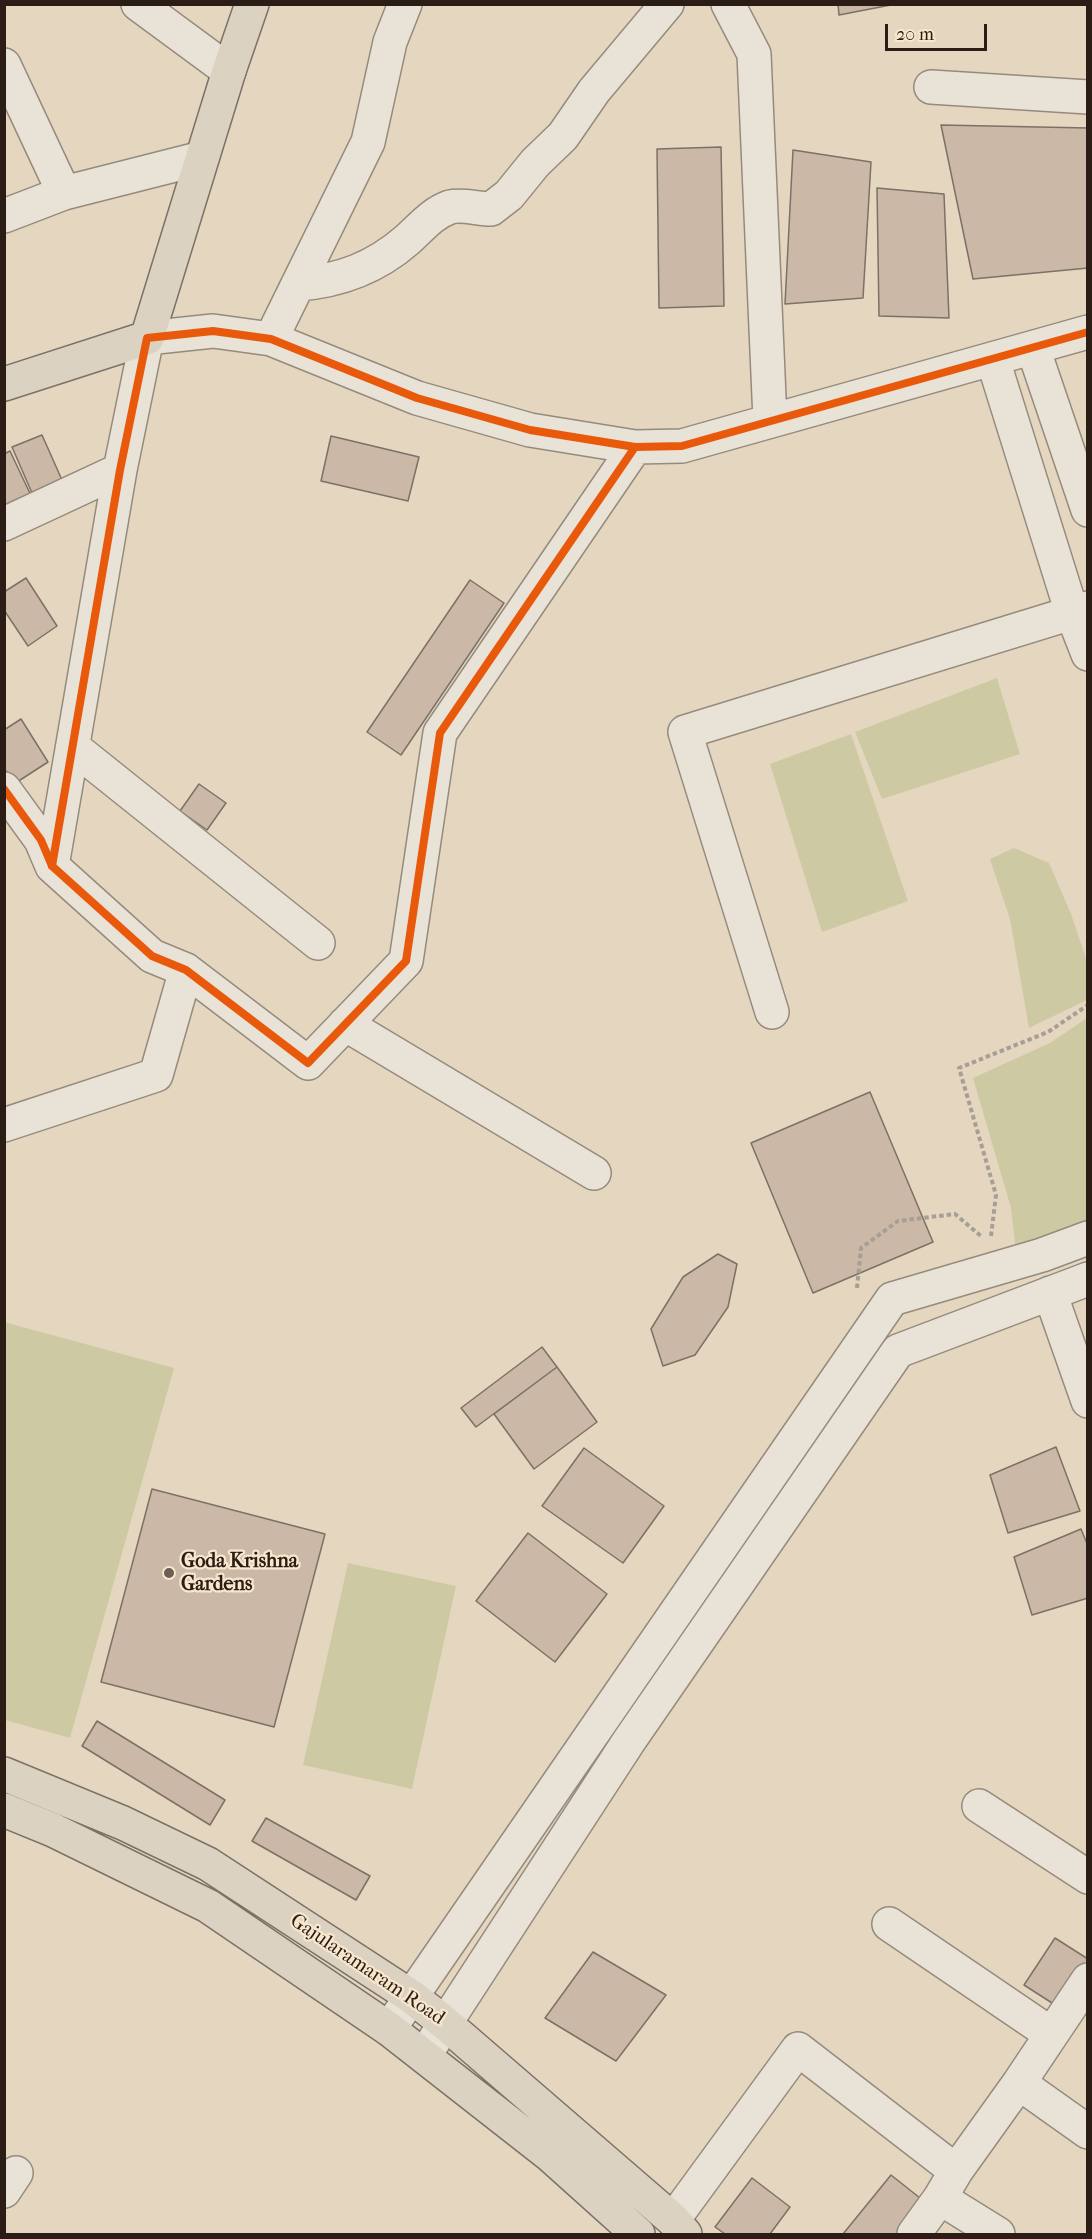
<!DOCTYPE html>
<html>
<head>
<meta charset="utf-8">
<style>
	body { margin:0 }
	#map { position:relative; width:1092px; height:2239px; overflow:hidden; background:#e5d6c0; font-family:"IM FELL French Canon",serif }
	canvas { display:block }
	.frame { position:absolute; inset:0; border:6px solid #2b1d16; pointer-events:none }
	.scale { position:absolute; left:885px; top:24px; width:102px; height:27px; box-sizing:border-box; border:3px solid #2b1d16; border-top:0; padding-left:8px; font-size:18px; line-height:21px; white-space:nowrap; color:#2b1d16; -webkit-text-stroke:4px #f8e7cc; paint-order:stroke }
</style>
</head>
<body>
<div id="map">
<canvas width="1092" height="2239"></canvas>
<div class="frame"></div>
<div class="scale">20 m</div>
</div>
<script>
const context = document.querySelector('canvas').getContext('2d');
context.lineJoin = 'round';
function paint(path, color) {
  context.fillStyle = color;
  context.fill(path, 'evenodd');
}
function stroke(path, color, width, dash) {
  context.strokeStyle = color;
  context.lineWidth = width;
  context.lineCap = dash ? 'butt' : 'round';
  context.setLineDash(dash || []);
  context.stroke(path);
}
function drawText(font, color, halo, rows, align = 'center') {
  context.font = font + ' "IM FELL French Canon",serif';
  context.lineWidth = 4.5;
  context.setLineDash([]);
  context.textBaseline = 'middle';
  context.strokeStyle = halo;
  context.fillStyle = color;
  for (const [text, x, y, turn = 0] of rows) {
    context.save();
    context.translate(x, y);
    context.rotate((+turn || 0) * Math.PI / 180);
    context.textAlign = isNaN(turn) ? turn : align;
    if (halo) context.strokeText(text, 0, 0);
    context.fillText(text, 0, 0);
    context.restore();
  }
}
const green = new Path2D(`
	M 997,678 L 1020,754 L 882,799 L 855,732 Z
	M 851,734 L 908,901 L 822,932 L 770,764 Z
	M 1014,848 L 1049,863 L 1071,914 L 1087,961 L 1087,1000 L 1029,1028 L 1010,919 L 990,859 Z
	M 1087,1018 L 1087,1224 L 1016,1252 L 1011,1208 L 973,1078 L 1050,1043 Z
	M 4,1322 L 174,1368 L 70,1738 L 5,1720 Z
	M 348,1563 L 456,1586 L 412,1789 L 303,1765 Z`);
const building = new Path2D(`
	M 838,4 L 896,4 L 839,15 Z
	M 941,125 L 1088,128 L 1088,268 L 973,279 Z
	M 721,147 L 724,306 L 659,308 L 657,149 Z
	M 793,150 L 871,162 L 863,298 L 785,304 Z
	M 877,188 L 944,194 L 949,318 L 879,316 Z
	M 42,435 L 62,480 L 32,493 L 12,447 Z
	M 331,436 L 419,457 L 408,501 L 321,481 Z
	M 10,451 L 34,502 L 4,515 L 4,454 Z
	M 26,578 L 57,626 L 28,646 L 4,610 L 4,592 Z
	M 470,580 L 504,603 L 401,755 L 367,732 Z
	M 21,719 L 48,762 L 14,784 L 4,768 L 4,730 Z
	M 199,784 L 226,803 L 207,830 L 180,811 Z
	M 870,1092 L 933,1242 L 813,1293 L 751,1143 Z
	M 718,1254 L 737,1264 L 728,1307 L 695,1355 L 663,1366 L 651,1329 L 683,1277 Z
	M 542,1347 L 557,1367 L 476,1427 L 461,1408 Z
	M 557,1367 L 597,1422 L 534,1469 L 494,1414 Z
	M 1056,1447 L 1080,1511 L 1008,1533 L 990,1475 Z
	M 584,1448 L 664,1506 L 623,1563 L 542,1506 Z
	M 152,1489 L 325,1534 L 274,1727 L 101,1682 Z
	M 1081,1529 L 1088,1546 L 1088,1598 L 1032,1615 L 1014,1557 Z
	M 528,1533 L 607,1594 L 555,1662 L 476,1601 Z
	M 97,1721 L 225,1800 L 210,1825 L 82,1746 Z
	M 266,1818 L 370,1876 L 356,1900 L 252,1841 Z
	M 1055,1938 L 1088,1959 L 1088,1972 L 1063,2010 L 1024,1985 Z
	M 593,1952 L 666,1995 L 616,2061 L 545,2018 Z
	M 891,2175 L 925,2202 L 900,2234 L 843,2234 Z
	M 752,2178 L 790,2207 L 770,2234 L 725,2234 L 715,2227 Z`);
const path = new Path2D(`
	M 991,1236 L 996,1195 L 959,1068 L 1048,1032 L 1088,1005
	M 857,1288 L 861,1248 L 898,1221 L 955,1214 L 982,1237`);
const minor = new Path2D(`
	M 138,4 L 229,71
	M 728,4 L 754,54 L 770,420
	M 4,65 L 64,193
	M 931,87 L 1088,97
	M 4,216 L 64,193 L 202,158
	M 298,284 C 340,281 375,268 407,240 C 421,228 431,214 450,207 C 461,204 479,209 491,209 L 509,195 L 535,163 L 563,136 L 594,91 L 667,4
	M 271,339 L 368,142 L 390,42 L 405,4
	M 1033,348 L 1088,510
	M 993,360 L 1072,613 L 1088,654
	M 4,524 L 120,470
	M 73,747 L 318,943
	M 4,789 L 41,840 L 52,866 L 152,956 L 186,970 L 308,1063 L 406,961 L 440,733 L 635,447
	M 52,866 L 120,470 L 147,338 L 213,331 L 271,339 L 417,398 L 530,430 L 635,447 L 682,446 L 1088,332
	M 772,1012 L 685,732 L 1088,608
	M 345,1024 L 594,1173
	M 4,1125 L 156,1075 L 186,970
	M 1050,1293 L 1088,1401
	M 979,1806 L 1088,1877
	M 889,1924 L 1051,2034
	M 389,2029 L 892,1299 L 1042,1255 L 1088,1238
	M 424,2056 L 629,1741 L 898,1351 L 1088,1279
	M 1019,2083 L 1088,2132
	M 4,2191 L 16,2173
	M 940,2198 L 998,2234
	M 673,2220 L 798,2049 L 956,2171
	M 914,2234 L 940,2198 L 956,2171 L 1019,2083 L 1088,1980`);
const major = new Path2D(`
	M 4,384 L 147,338 L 229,71 L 252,4
	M 4,1774 L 123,1823 L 208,1864 L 412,1997 L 446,2024 L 673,2220 L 685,2234
	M 4,1810 L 53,1830 L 208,1906 L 389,2029 L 550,2155 L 638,2234`);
const cycleway = new Path2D(`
	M 4,789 L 41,840 L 52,866 L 152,956 L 186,970 L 308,1063 L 406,961 L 440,733 L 635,447
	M 52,866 L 120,470 L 147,338 L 213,331 L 271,339 L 417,398 L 530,430 L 635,447 L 682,446 L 1088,332`);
const markers = [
	[169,1573,6,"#6c5e52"]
];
const poiNames = [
	["Goda Krishna",181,1562],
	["Gardens",181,1585]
];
const streetNames = [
	["Gajularamaram Road",367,1970,34]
];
paint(green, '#cdcaa3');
paint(building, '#cbb8a6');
stroke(building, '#7b7166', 1.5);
stroke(minor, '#958b7d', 36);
stroke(major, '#7b7166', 36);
stroke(path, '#a69f96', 4, [4.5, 3]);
stroke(minor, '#e9e2d6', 33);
stroke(major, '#dcd2c1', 33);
stroke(cycleway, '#e8590c', 8);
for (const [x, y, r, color] of markers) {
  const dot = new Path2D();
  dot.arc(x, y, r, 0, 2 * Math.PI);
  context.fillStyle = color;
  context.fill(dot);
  stroke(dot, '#f8e7cc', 2);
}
drawText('bold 20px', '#2b1d16', '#f8e7cc', poiNames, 'left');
drawText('20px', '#2b1d16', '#f8e7cc', streetNames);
</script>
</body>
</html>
